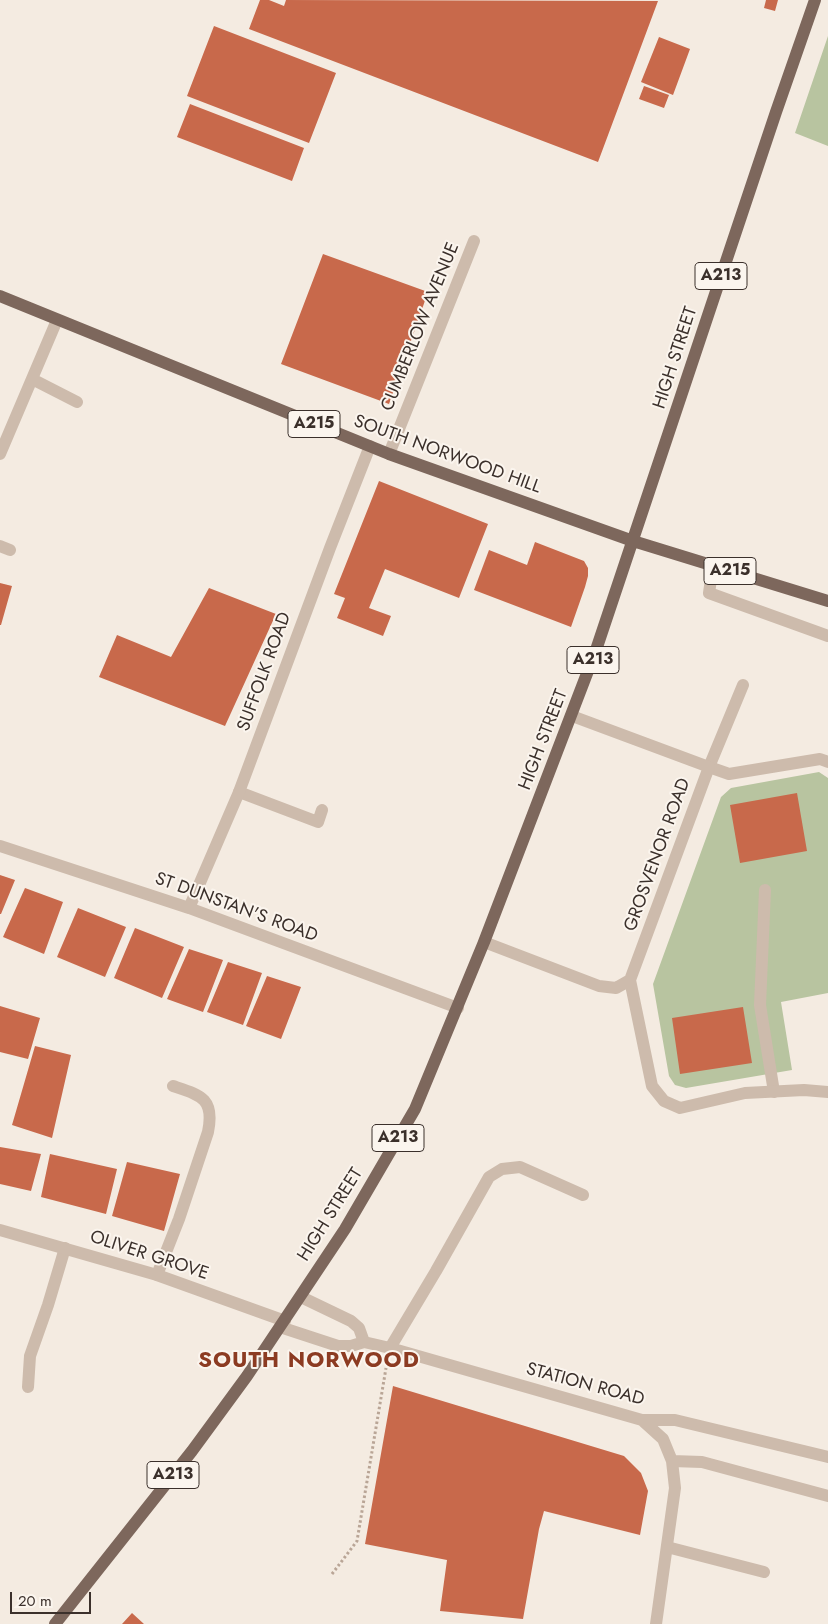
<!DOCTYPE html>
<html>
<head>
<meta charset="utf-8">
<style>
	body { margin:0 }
	#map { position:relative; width:828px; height:1624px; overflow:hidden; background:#f4ebe1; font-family:Jost,sans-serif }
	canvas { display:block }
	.scale { position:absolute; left:10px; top:1592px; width:81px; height:22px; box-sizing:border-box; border:2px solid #3b302b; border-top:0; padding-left:6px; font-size:15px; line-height:18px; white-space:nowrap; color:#3b302b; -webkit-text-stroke:4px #fbf5ee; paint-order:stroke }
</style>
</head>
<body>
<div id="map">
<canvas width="828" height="1624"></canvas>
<div class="scale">20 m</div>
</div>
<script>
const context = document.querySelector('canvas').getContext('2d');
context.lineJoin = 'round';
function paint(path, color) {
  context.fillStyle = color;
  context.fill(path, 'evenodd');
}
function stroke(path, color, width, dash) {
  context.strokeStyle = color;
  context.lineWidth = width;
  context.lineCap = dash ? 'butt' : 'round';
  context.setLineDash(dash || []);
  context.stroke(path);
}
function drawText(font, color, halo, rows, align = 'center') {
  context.font = font + ' Jost,sans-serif';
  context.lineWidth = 4;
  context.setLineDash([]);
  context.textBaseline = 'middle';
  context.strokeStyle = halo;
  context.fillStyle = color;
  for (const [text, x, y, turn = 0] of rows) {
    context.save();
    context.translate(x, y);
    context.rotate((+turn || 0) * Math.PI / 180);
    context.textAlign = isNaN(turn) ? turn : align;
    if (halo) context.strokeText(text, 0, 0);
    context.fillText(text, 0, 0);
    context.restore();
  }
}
const green = new Path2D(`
	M 828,36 L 828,146 L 795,133 Z
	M 819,772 L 828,778 L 828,993 L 781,1002 L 792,1070 L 686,1088 L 675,1085 L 669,1076 L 653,984 L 721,797 L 731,788 Z`);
const building = new Path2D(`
	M 260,0 L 269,0 L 284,6 L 286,0 L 658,1 L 598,162 L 249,29 Z
	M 766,0 L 778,0 L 775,11 L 764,8 Z
	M 214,26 L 336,73 L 309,143 L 187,96 Z
	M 659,37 L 690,49 L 673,95 L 641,82 Z
	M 644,86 L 669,95 L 664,108 L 639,99 Z
	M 190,104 L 304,148 L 292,181 L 177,137 Z
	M 323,254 L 428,292 L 389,404 L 281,364 Z
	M 379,481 L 488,524 L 459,598 L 385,569 L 369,608 L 391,616 L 383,636 L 337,618 L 345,598 L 334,594 Z
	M 535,542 L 584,561 L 588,568 L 588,576 L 585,587 L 571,627 L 474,590 L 489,550 L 527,565 Z
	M 0,583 L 12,586 L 1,625 L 0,625 Z
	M 209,588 L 276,614 L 225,726 L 99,677 L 117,635 L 171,657 Z
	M 797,793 L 807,851 L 740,863 L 730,805 Z
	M 0,875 L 15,880 L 1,914 L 0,914 Z
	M 25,888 L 63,902 L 44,954 L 3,937 Z
	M 78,908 L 126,927 L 105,977 L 57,957 Z
	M 135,928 L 184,947 L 162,998 L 114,978 Z
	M 189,949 L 223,960 L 203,1012 L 167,999 Z
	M 228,962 L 262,973 L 243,1025 L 207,1012 Z
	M 267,976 L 301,987 L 281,1039 L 246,1026 Z
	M 0,1006 L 40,1018 L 28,1059 L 0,1052 Z
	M 743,1007 L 752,1063 L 680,1074 L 672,1018 Z
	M 35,1046 L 71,1055 L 52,1138 L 12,1125 Z
	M 0,1147 L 41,1154 L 31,1191 L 0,1184 Z
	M 50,1154 L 117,1169 L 106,1214 L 41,1197 Z
	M 127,1162 L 180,1174 L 164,1231 L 112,1216 Z
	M 393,1386 L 624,1456 L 641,1473 L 648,1491 L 640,1535 L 544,1511 L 539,1529 L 523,1619 L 440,1611 L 447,1560 L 365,1544 Z
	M 132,1613 L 144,1624 L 122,1624 Z`);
const path = new Path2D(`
	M 332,1574 L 357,1541 L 386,1368`);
const lane = new Path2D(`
	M 32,379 L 77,402
	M 0,454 L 57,320
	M 0,546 L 10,550
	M 713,566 L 709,593 L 828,636
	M 743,685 L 709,767 L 729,774 L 820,759 L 828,762
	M 239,792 L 318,822 L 322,810
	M 765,890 L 760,1005 L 774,1092
	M 157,1275 L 179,1219 L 208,1132 C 215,1098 200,1095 173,1086
	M 390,1348 L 436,1271 L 489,1177 L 502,1169 L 520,1167 L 583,1195
	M 28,1387 L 30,1356 L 48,1305 L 65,1248
	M 667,1547 L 764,1572`);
const street = new Path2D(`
	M 389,454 L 474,241
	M 572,716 L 709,767 L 630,980
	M 0,846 L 189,908 L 458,1008
	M 189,908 L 239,792 L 330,548 L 370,446
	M 484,942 L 599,986 L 616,988 L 630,980
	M 630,980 L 652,1086 L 664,1101 L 680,1108 L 745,1093 L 804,1090 L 828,1092
	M 0,1230 L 157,1275 L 285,1321
	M 301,1297 L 351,1321 L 359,1328 L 364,1342
	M 280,1327 L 338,1346 L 351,1346 L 364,1342 L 390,1348 L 642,1420 L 675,1420 L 828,1457
	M 642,1420 L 663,1439 L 672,1461 L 675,1488 L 656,1624
	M 672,1461 L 702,1462 L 828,1496`);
const primary = new Path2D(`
	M 0,296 L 389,454 L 633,541 L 828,601
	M 55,1624 L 192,1451 L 247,1376 L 345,1229 L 415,1109 L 484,942 L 596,650 L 776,112 L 815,0`);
const shields = [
	[721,276,52],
	[314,424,52],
	[730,571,52],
	[593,660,52],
	[398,1138,52],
	[173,1475,52]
];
const shieldNames = [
	["A213",721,276],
	["A215",314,424],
	["A215",730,571],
	["A213",593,660],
	["A213",398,1138],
	["A213",173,1475]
];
const streetNames = [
	["CUMBERLOW AVENUE",421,327,-68],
	["HIGH STREET",676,358,-72],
	["SOUTH NORWOOD HILL",447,455,20],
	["SUFFOLK ROAD",265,672,-70],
	["HIGH STREET",544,740,-69],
	["GROSVENOR ROAD",658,855,-70],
	["ST DUNSTAN'S ROAD",236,908,20],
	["HIGH STREET",331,1215,-58],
	["OLIVER GROVE",149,1256,18],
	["STATION ROAD",585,1385,15]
];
const districtNames = [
	["SOUTH NORWOOD",309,1362]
];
paint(green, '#b8c4a0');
paint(building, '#c8694b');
stroke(path, '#b9a596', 3, [2.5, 2.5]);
stroke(lane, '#cdbbac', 12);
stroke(street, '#cdbbac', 12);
stroke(primary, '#7d675c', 12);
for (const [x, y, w] of shields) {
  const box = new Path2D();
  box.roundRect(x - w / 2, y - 13.5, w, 27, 4);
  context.fillStyle = '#fbf5ee';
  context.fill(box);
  stroke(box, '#3b302b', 1);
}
drawText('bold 16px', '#3b302b', null, shieldNames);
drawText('18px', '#3b302b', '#fbf5ee', streetNames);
context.letterSpacing = '1px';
drawText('bold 22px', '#8c3b22', '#fbf5ee', districtNames);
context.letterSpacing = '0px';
</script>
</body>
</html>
